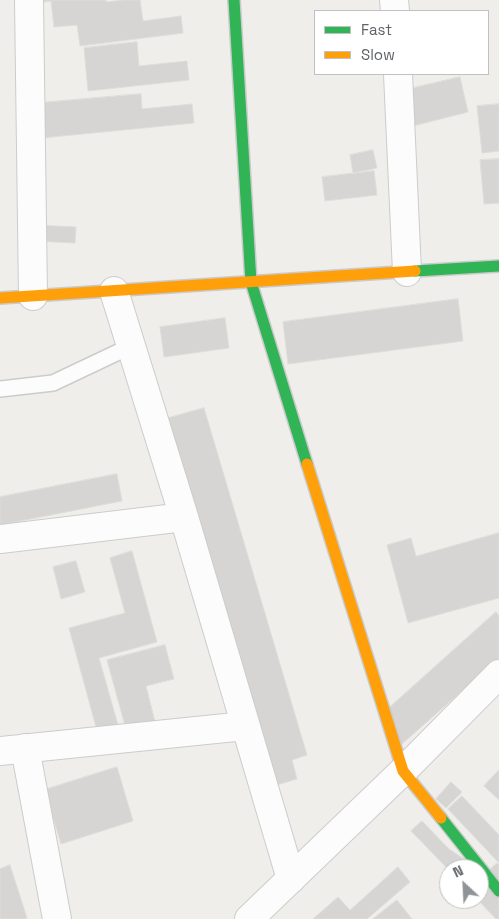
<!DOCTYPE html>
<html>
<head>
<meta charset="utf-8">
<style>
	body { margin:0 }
	#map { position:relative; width:499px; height:919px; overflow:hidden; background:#efeeea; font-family:"Space Grotesk",sans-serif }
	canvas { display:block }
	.legend { position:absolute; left:314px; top:10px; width:175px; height:65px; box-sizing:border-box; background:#fff; border:1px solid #bfc1c3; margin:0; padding:6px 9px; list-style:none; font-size:15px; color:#5f6368 }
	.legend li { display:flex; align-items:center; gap:10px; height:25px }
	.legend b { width:25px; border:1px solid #bfc1c3 }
	.north { position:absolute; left:439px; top:859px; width:50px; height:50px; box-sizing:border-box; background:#fff; border:1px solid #bfc1c3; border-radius:50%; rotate:335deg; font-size:14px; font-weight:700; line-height:20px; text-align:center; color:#5f6368 }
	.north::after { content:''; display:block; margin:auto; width:18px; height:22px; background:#919496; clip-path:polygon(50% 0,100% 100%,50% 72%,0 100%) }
</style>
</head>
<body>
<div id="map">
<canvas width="499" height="919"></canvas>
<ul class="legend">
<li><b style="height:6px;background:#30b455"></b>Fast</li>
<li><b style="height:6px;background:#ff9f0a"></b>Slow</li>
</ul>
<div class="north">N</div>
</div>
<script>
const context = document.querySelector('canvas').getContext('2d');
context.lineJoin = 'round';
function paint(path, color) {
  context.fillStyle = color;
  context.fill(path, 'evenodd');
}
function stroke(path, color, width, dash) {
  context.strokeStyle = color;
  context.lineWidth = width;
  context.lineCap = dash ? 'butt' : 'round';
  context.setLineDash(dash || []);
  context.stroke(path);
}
const building = new Path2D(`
	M 30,0 L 106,0 L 106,2 L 124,0 L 140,0 L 143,21 L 181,16 L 183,33 L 80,46 L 77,25 L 54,27 L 51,1 L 31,4 Z
	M 137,42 L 139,66 L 187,61 L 189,80 L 88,91 L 84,48 Z
	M 460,77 L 468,112 L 413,126 L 405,90 Z
	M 141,94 L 142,109 L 192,104 L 194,123 L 42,138 L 39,103 Z
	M 499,104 L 499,151 L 482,153 L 477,106 Z
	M 373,150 L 377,168 L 353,173 L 350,155 Z
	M 499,159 L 499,203 L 484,204 L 480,160 Z
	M 374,171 L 377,195 L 325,201 L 322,177 Z
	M 35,225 L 76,227 L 75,243 L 34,241 Z
	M 458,299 L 463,341 L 288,364 L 283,322 Z
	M 225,318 L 229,348 L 164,357 L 160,327 Z
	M 204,408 L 307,755 L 292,760 L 297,779 L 263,789 L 165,419 Z
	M 117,474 L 122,501 L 0,525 L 0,497 Z
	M 499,533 L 499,598 L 408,623 L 387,545 L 411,538 L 416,556 Z
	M 132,551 L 157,642 L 99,658 L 120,732 L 99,738 L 69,628 L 125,613 L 110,558 Z
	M 76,561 L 85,592 L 61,599 L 53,567 Z
	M 496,612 L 499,616 L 499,658 L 402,744 L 379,717 Z
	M 165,645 L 174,679 L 146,686 L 156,726 L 127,733 L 107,660 Z
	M 117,767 L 133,821 L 61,844 L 53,817 L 52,818 L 44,790 Z
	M 499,770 L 499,800 L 484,786 Z
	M 451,782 L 462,792 L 446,808 L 436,799 Z
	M 462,796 L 499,835 L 499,863 L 448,809 Z
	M 422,821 L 449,849 L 479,869 L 449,869 L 449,870 L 411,831 Z
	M 497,863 L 499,865 L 499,919 L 496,919 L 477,899 L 479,899 L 479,880 Z
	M 10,865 L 27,918 L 24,919 L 0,919 L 0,869 Z
	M 398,867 L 410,882 L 367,919 L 313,919 L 338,897 L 350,910 Z
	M 397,900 L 412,919 L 373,919 Z`);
const lane = new Path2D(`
	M 0,389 L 53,383 L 131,346`);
const street = new Path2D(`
	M 29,0 L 33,296
	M 394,0 L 395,11
	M 398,74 L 407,272
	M 114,291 L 184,517 L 291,879
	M 0,539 L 184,517
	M 25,748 L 57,919
	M 0,751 L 245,726
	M 249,919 L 403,771 L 499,674`);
const fast = new Path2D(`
	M 234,0 L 251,282 L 307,464
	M 415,271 L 499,266
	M 441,818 L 499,891`);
const slow = new Path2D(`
	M 0,298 L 415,271
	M 307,464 L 403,771 L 441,818`);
paint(building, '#d6d5d3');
stroke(building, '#deddd9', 1);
stroke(lane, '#cbcccc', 18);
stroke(street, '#cbcccc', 30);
stroke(fast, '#cacacb', 14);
stroke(slow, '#cacacb', 14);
stroke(lane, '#fdfcfc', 15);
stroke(street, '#fdfcfc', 28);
stroke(fast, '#30b455', 11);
stroke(slow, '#ff9f0a', 11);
</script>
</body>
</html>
